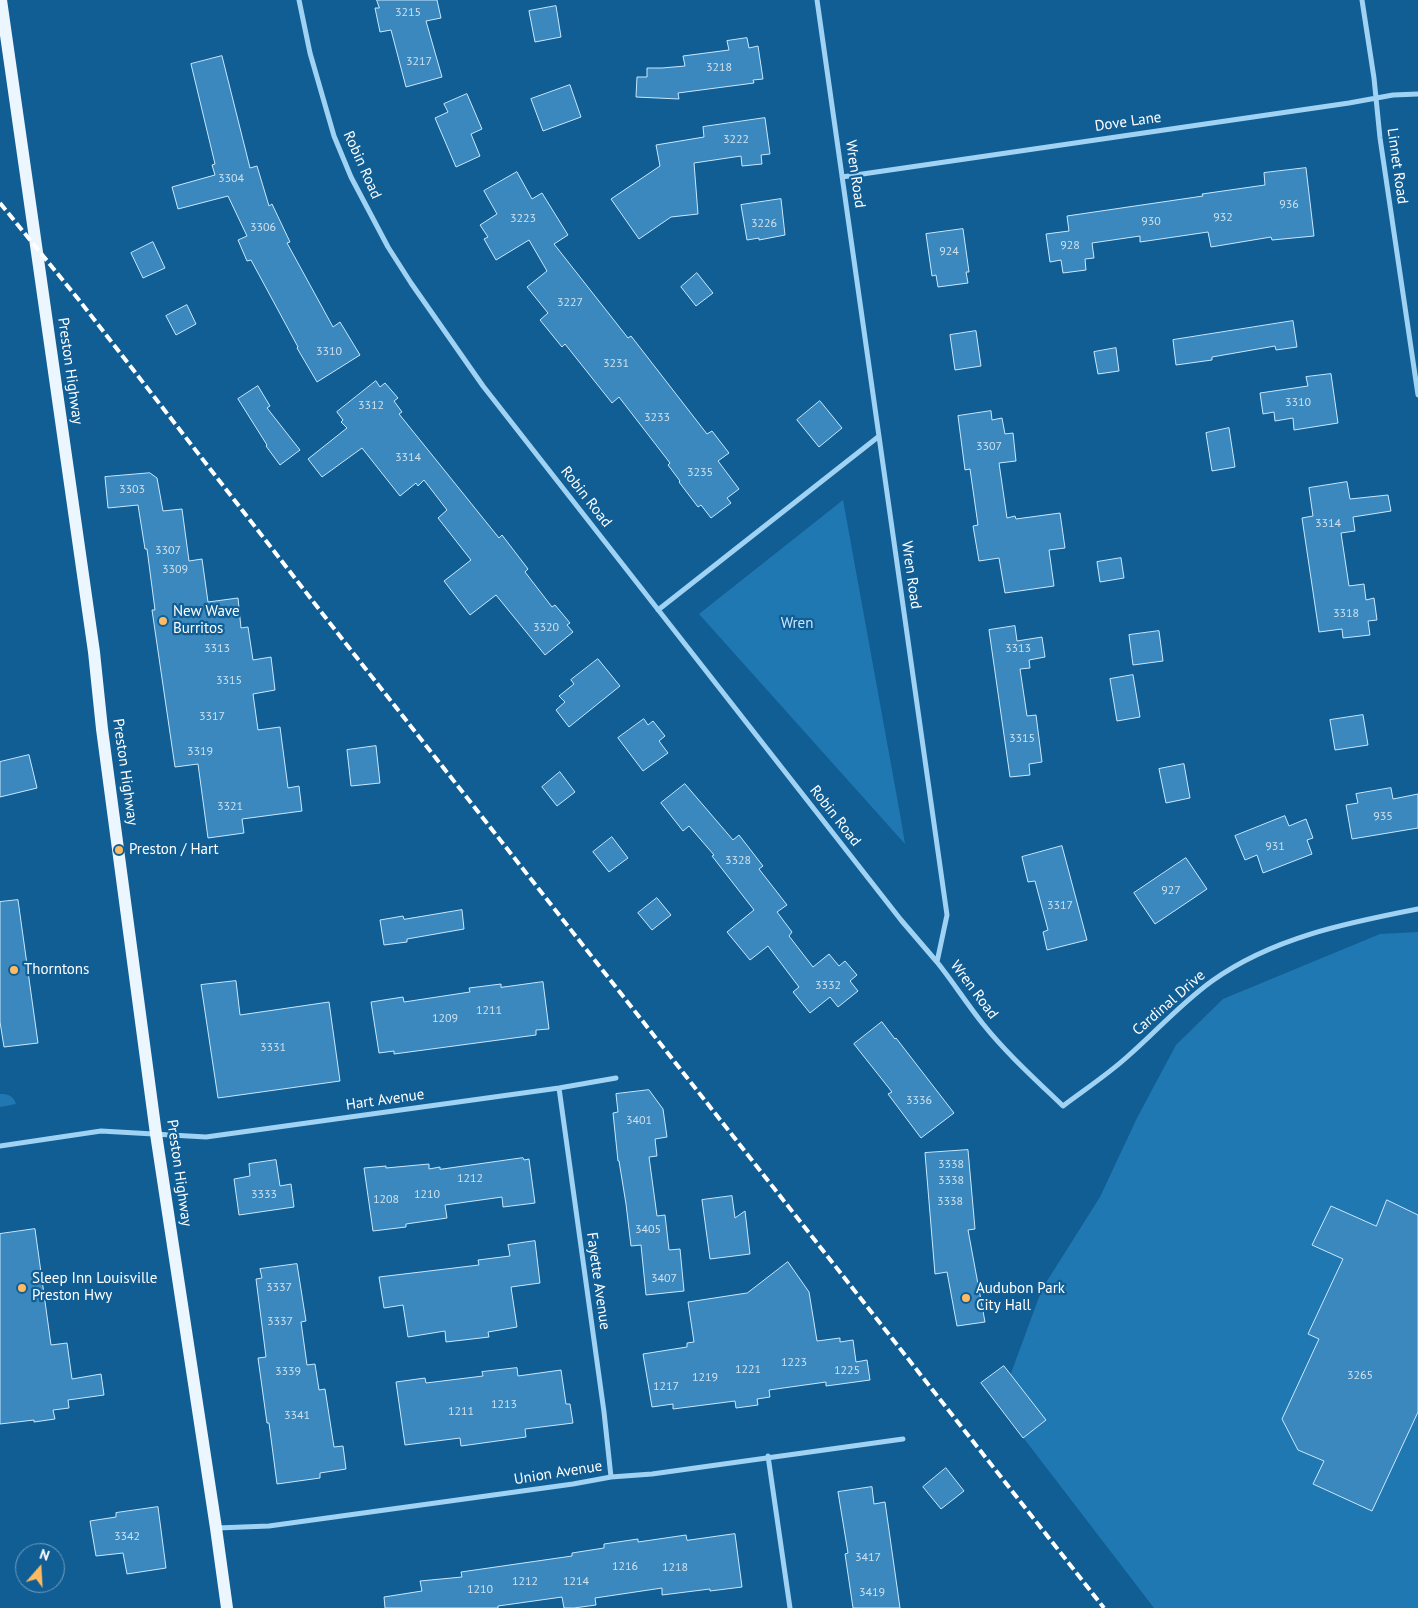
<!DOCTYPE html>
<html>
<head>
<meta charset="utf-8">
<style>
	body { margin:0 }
	#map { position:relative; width:1418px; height:1608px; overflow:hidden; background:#115e95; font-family:"PT Sans",sans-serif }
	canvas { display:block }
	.north { position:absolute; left:15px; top:1543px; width:50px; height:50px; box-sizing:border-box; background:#115e95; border:1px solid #709ebf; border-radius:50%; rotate:19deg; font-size:14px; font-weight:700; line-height:20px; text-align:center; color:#fff }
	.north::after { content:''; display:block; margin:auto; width:18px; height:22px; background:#ffba62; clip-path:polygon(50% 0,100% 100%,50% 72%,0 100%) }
</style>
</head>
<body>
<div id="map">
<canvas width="1418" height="1608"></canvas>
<div class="north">N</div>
</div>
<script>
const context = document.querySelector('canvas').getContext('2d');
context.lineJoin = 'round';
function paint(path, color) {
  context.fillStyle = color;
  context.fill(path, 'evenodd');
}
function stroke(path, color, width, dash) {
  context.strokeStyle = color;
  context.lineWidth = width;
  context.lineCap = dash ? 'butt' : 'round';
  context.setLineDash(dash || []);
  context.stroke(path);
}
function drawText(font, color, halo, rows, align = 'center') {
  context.font = font + ' "PT Sans",sans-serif';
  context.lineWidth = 4.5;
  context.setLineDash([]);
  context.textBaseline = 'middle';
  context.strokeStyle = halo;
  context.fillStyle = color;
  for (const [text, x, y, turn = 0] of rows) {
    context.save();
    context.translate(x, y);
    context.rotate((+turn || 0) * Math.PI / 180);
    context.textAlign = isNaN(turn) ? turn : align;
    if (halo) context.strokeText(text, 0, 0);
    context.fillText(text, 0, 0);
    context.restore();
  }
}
const green = new Path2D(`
	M 843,500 L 900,814 L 905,844 L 699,614 Z
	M 1418,932 L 1418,1608 L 1154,1608 L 999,1406 L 1042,1289 L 1100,1197 L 1137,1118 L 1176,1045 L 1223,999 L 1380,934 Z
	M 0,1094 C 9,1094 13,1096 16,1104 L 0,1107 Z`);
const building = new Path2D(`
	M 377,0 L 437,0 L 441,18 L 426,21 L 442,77 L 406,87 L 391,30 L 380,32 L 375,8 L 379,8 Z
	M 556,6 L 561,37 L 535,42 L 529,11 Z
	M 747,38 L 749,48 L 758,46 L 763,79 L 753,80 L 754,83 L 678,93 L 679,99 L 636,97 L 637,77 L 647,77 L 647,68 L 662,68 L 685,66 L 683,56 L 729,50 L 727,41 Z
	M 222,56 L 250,168 L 257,166 L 269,206 L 272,204 L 290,242 L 287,243 L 333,327 L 340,322 L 360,355 L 317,382 L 297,348 L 298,347 L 251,260 L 247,261 L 238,240 L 247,236 L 228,196 L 178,209 L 172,187 L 215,175 L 212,165 L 215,164 L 191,64 Z
	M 570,85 L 581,117 L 543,131 L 531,99 Z
	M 467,94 L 482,129 L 471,134 L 480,156 L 456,167 L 435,118 L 448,112 L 444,104 Z
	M 765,118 L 770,154 L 761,155 L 762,164 L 742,166 L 741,156 L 694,163 L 698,214 L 671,217 L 639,239 L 611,199 L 660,166 L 656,145 L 704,137 L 703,127 Z
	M 1306,168 L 1314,236 L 1272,240 L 1271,237 L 1211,247 L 1208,232 L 1140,242 L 1140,236 L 1092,243 L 1094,258 L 1085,259 L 1086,270 L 1063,273 L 1061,260 L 1050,262 L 1046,234 L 1069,231 L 1067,216 L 1203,196 L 1202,194 L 1265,185 L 1264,173 Z
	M 517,172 L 532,199 L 542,193 L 568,235 L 554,244 L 628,338 L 631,336 L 707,434 L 712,431 L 729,453 L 718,461 L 739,489 L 727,498 L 731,503 L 711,518 L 701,505 L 698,507 L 679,482 L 680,481 L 668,465 L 670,463 L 619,397 L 612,403 L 565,344 L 562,347 L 540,320 L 548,313 L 527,287 L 547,271 L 529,240 L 496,260 L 484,239 L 488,237 L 480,225 L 497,214 L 484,191 Z
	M 781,199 L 785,235 L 759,240 L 759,238 L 747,240 L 741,205 Z
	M 963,229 L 969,272 L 966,272 L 968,283 L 938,287 L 936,275 L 932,276 L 926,234 Z
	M 153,242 L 165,268 L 143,278 L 131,253 Z
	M 697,273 L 713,293 L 696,306 L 681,287 Z
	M 187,305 L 196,324 L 176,335 L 166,316 Z
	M 1293,321 L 1297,347 L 1276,350 L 1275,346 L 1212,357 L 1212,360 L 1176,365 L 1173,340 Z
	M 976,331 L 981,366 L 955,370 L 950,335 Z
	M 1116,348 L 1119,371 L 1098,374 L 1094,352 Z
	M 1331,374 L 1338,423 L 1294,430 L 1293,418 L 1275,421 L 1274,412 L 1263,414 L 1260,393 L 1308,386 L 1306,377 Z
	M 376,381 L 380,387 L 385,383 L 398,398 L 394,401 L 402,412 L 399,414 L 499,538 L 502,535 L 528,569 L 525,572 L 552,607 L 555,605 L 570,623 L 567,625 L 573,632 L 545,655 L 496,595 L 470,615 L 444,581 L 471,560 L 438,518 L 447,510 L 424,480 L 418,486 L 416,483 L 400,496 L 362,448 L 322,477 L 308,459 L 347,428 L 341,422 L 343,420 L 337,412 Z
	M 258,386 L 270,406 L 267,408 L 300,450 L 280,465 L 266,446 L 267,445 L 238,399 Z
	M 820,401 L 842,428 L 819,447 L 797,420 Z
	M 991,411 L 992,420 L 1002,418 L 1005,434 L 1013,433 L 1016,461 L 999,463 L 1007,518 L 1015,516 L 1016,519 L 1060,513 L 1065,548 L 1049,550 L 1054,586 L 1005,593 L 999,558 L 979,561 L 973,526 L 978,525 L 970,469 L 965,470 L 958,416 Z
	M 1229,428 L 1235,467 L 1212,471 L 1206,433 Z
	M 150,473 L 157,478 L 163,511 L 182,509 L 189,561 L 202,559 L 208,602 L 238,598 L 241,628 L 248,627 L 253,660 L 271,657 L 275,690 L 253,694 L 258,730 L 280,727 L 288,788 L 299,786 L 302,811 L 242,819 L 244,833 L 208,838 L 198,764 L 175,767 L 152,610 L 155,610 L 147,549 L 145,549 L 138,505 L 108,508 L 105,477 Z
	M 1347,482 L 1350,499 L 1388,495 L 1391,511 L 1353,517 L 1355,531 L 1341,533 L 1349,586 L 1364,584 L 1366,600 L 1374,598 L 1377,620 L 1368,621 L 1370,635 L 1343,638 L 1342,629 L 1319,632 L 1302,518 L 1313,516 L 1309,488 Z
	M 1121,558 L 1124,578 L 1100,582 L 1097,562 Z
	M 1015,626 L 1017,641 L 1042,637 L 1045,657 L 1029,660 L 1030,668 L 1020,669 L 1027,716 L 1036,715 L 1042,762 L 1029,764 L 1030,775 L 1010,777 L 989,630 Z
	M 1159,631 L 1163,661 L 1133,665 L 1129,635 Z
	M 598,659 L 620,686 L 569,727 L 556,710 L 565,702 L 559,696 L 574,684 L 571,680 Z
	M 1133,675 L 1140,717 L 1117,721 L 1110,679 Z
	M 1363,715 L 1368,745 L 1335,750 L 1330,720 Z
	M 644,719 L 648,725 L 653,721 L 665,736 L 659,741 L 668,753 L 643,771 L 618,738 Z
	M 376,746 L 380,783 L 351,786 L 347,750 Z
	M 29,755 L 37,788 L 0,797 L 0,762 Z
	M 1184,764 L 1190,798 L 1166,803 L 1159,769 Z
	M 560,772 L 575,792 L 557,806 L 542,787 Z
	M 685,784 L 733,840 L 739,835 L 763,866 L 759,869 L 787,905 L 777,912 L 792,932 L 789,936 L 813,967 L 829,954 L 839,966 L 845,961 L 857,975 L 850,981 L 858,991 L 838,1007 L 830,997 L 810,1013 L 793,992 L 799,987 L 768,946 L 750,960 L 727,932 L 754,910 L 712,856 L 714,855 L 689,826 L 683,831 L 661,803 Z
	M 1391,788 L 1393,799 L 1418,794 L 1418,828 L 1352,839 L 1346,805 L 1358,803 L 1356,794 Z
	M 1285,816 L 1289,826 L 1306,819 L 1313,838 L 1307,840 L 1312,854 L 1263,873 L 1257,855 L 1245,860 L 1235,836 Z
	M 612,837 L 628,858 L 609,872 L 593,852 Z
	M 1062,846 L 1087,940 L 1047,950 L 1043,932 L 1048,930 L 1035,881 L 1028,882 L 1022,857 Z
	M 1186,858 L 1207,889 L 1155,924 L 1134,893 Z
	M 657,898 L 671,915 L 652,930 L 638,913 Z
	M 18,900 L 38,1043 L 4,1047 L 0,1022 L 0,902 Z
	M 462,910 L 464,929 L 407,939 L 407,942 L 384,945 L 380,920 L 403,916 L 404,919 Z
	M 236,981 L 240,1015 L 329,1002 L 340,1081 L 218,1098 L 201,985 Z
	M 543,982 L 549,1029 L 536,1030 L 536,1035 L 394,1054 L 394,1051 L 379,1053 L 371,1002 L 403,997 L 404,1002 L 470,992 L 469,988 L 501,984 L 501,987 Z
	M 882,1022 L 895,1039 L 896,1038 L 954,1113 L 921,1138 L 888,1094 L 892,1092 L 854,1044 Z
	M 649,1090 L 663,1109 L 667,1137 L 655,1139 L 657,1156 L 649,1157 L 657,1216 L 665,1215 L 669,1250 L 680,1249 L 684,1291 L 646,1295 L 641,1245 L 631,1246 L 626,1204 L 619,1161 L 618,1161 L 613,1113 L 618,1112 L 616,1094 Z
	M 968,1150 L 975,1229 L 968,1230 L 985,1322 L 957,1326 L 947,1272 L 935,1274 L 925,1153 Z
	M 523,1158 L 524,1160 L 529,1159 L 535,1203 L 503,1207 L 502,1197 L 445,1205 L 447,1218 L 406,1224 L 406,1227 L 373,1231 L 364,1168 L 386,1166 L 386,1168 L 429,1164 L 429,1169 L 440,1167 L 440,1169 Z
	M 276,1160 L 280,1186 L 291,1184 L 294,1207 L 239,1215 L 234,1179 L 250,1176 L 249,1164 Z
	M 732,1196 L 735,1218 L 745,1211 L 750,1254 L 710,1259 L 702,1200 Z
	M 1387,1200 L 1418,1215 L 1418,1412 L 1372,1511 L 1313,1484 L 1324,1461 L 1298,1450 L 1282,1419 L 1319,1339 L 1308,1334 L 1343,1259 L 1312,1245 L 1331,1206 L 1376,1226 Z
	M 35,1229 L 51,1345 L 67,1343 L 72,1379 L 101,1374 L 104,1395 L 68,1400 L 69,1408 L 53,1410 L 55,1419 L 34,1422 L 34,1420 L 0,1424 L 0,1234 Z
	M 535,1241 L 540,1283 L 511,1287 L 517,1327 L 488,1332 L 489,1337 L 446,1342 L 445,1331 L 408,1337 L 403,1305 L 384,1308 L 379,1277 L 479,1265 L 478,1260 L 510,1256 L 508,1245 Z
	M 788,1262 L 809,1292 L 817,1341 L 840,1338 L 840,1342 L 853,1340 L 856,1362 L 867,1360 L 870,1380 L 826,1386 L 826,1382 L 769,1390 L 770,1397 L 757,1399 L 758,1405 L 736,1408 L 735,1401 L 673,1409 L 673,1404 L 652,1407 L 643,1354 L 687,1347 L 687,1343 L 694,1342 L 688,1302 L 747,1293 Z
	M 297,1264 L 306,1321 L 301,1322 L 307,1365 L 315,1364 L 319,1390 L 325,1389 L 334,1447 L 343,1446 L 346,1469 L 320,1473 L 320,1478 L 277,1484 L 269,1423 L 267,1423 L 258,1358 L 266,1357 L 256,1279 L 262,1278 L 260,1269 Z
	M 1004,1366 L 1046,1420 L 1023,1438 L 981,1383 Z
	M 517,1368 L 518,1376 L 561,1370 L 566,1404 L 570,1404 L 573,1423 L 525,1429 L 526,1437 L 461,1446 L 460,1438 L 405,1445 L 396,1382 L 425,1378 L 426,1383 L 483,1376 L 482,1372 Z
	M 946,1468 L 964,1491 L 941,1509 L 923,1487 Z
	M 872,1487 L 874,1504 L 885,1502 L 900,1608 L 853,1608 L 845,1554 L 848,1553 L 838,1492 Z
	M 158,1507 L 166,1568 L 127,1574 L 123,1553 L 96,1556 L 90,1521 L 116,1517 L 116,1513 Z
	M 735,1534 L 742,1587 L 710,1591 L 710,1589 L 662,1595 L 662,1588 L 595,1598 L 596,1605 L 574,1608 L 564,1608 L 562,1597 L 498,1606 L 498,1608 L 385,1608 L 384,1597 L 422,1591 L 420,1581 L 462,1577 L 461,1572 L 572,1556 L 572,1553 L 604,1548 L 604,1544 L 638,1539 L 638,1542 L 686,1535 L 687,1540 Z`);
const minor = new Path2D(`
	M 299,0 L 310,53 L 334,136 L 351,177 L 388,247 L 411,283 L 483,386 L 901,920 L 937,962
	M 817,0 L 947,915 L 937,962 C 953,982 967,1004 983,1024 C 1007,1054 1036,1080 1063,1106 C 1084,1090 1107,1075 1127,1057 C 1156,1032 1180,1004 1212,981 C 1272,938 1346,923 1418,909
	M 1362,0 L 1374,78 L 1380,138 L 1418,395
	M 842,177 L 1349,103 L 1393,95 L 1418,94
	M 658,610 L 878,437
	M 559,1088 L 604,1412 L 611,1477
	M 0,1146 L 101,1131 L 206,1137 L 559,1088 L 616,1078
	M 768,1456 L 790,1608
	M 217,1528 L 269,1526 L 573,1484 L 611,1477 L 652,1474 L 903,1439`);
const primary = new Path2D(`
	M 1,0 L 94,652 L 102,729 L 156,1134 L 216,1528 L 227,1608`);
const rail = new Path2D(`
	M 0,203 L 79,300 L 343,640 L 1104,1608`);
const markers = [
	[163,621,5,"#ffba62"],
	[119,850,5,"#ffba62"],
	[14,970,5,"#ffba62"],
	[22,1288,5,"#ffba62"],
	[966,1298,5,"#ffba62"]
];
const numberNames = [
	["3215",408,13],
	["3217",419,62],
	["3218",719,68],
	["3222",736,140],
	["3304",231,179],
	["936",1289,205],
	["932",1223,218],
	["3223",523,219],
	["930",1151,222],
	["3226",764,224],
	["3306",263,228],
	["928",1070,246],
	["924",949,252],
	["3227",570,303],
	["3310",329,352],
	["3231",616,364],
	["3310",1298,403],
	["3312",371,406],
	["3233",657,418],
	["3307",989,447],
	["3314",408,458],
	["3235",700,473],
	["3303",132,490],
	["3314",1328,524],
	["3307",168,551],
	["3309",175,570],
	["3318",1346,614],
	["3320",546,628],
	["3313",217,649],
	["3313",1018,649],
	["3315",229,681],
	["3317",212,717],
	["3315",1022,739],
	["3319",200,752],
	["3321",230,807],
	["935",1383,817],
	["931",1275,847],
	["3328",738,861],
	["927",1171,891],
	["3317",1060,906],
	["3332",828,986],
	["1211",489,1011],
	["1209",445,1019],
	["3331",273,1048],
	["3336",919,1101],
	["3401",639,1121],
	["3338",951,1165],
	["1212",470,1179],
	["3338",951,1181],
	["3333",264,1195],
	["1210",427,1195],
	["1208",386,1200],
	["3338",950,1202],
	["3405",648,1230],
	["3407",664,1279],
	["3337",279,1288],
	["3337",280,1322],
	["1223",794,1363],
	["1221",748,1370],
	["1225",847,1371],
	["3339",288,1372],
	["3265",1360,1376],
	["1219",705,1378],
	["1217",666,1387],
	["1213",504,1405],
	["1211",461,1412],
	["3341",297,1416],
	["3342",127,1537],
	["3417",868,1558],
	["1216",625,1567],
	["1218",675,1568],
	["1212",525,1582],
	["1214",576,1582],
	["1210",480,1590],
	["3419",872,1593]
];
const streetNames = [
	["Dove Lane",1128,122,-8],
	["Robin Road",362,165,66],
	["Linnet Road",1397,166,82],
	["Wren Road",855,174,82],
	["Preston Highway",70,371,82],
	["Robin Road",586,497,52],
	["Wren Road",911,575,82],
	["Preston Highway",125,772,82],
	["Robin Road",835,816,52],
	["Wren Road",974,990,53],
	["Cardinal Drive",1169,1003,-41],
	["Hart Avenue",385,1100,-8],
	["Preston Highway",179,1173,82],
	["Fayette Avenue",598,1281,82],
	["Union Avenue",558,1473,-9]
];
const poiNames = [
	["New Wave",173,612],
	["Burritos",173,629],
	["Preston / Hart",129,850],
	["Thorntons",24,970],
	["Sleep Inn Louisville",32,1279],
	["Preston Hwy",32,1296],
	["Audubon Park",976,1289],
	["City Hall",976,1306]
];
const parkNames = [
	["Wren",797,624]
];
paint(green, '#2078b2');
paint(building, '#3a88bd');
stroke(building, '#c8e8fd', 1);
stroke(minor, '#a0d2f3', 5);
stroke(primary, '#ecf6ff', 12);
stroke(rail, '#fff', 4, [9, 4]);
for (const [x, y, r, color] of markers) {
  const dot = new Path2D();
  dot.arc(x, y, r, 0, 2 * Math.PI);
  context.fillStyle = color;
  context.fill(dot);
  stroke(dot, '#115e95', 2);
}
drawText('12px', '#cee1ee', null, numberNames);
drawText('15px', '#fff', '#115e95', streetNames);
drawText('15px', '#fff', '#115e95', poiNames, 'left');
drawText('15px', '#c8e8fd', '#115e95', parkNames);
</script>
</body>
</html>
